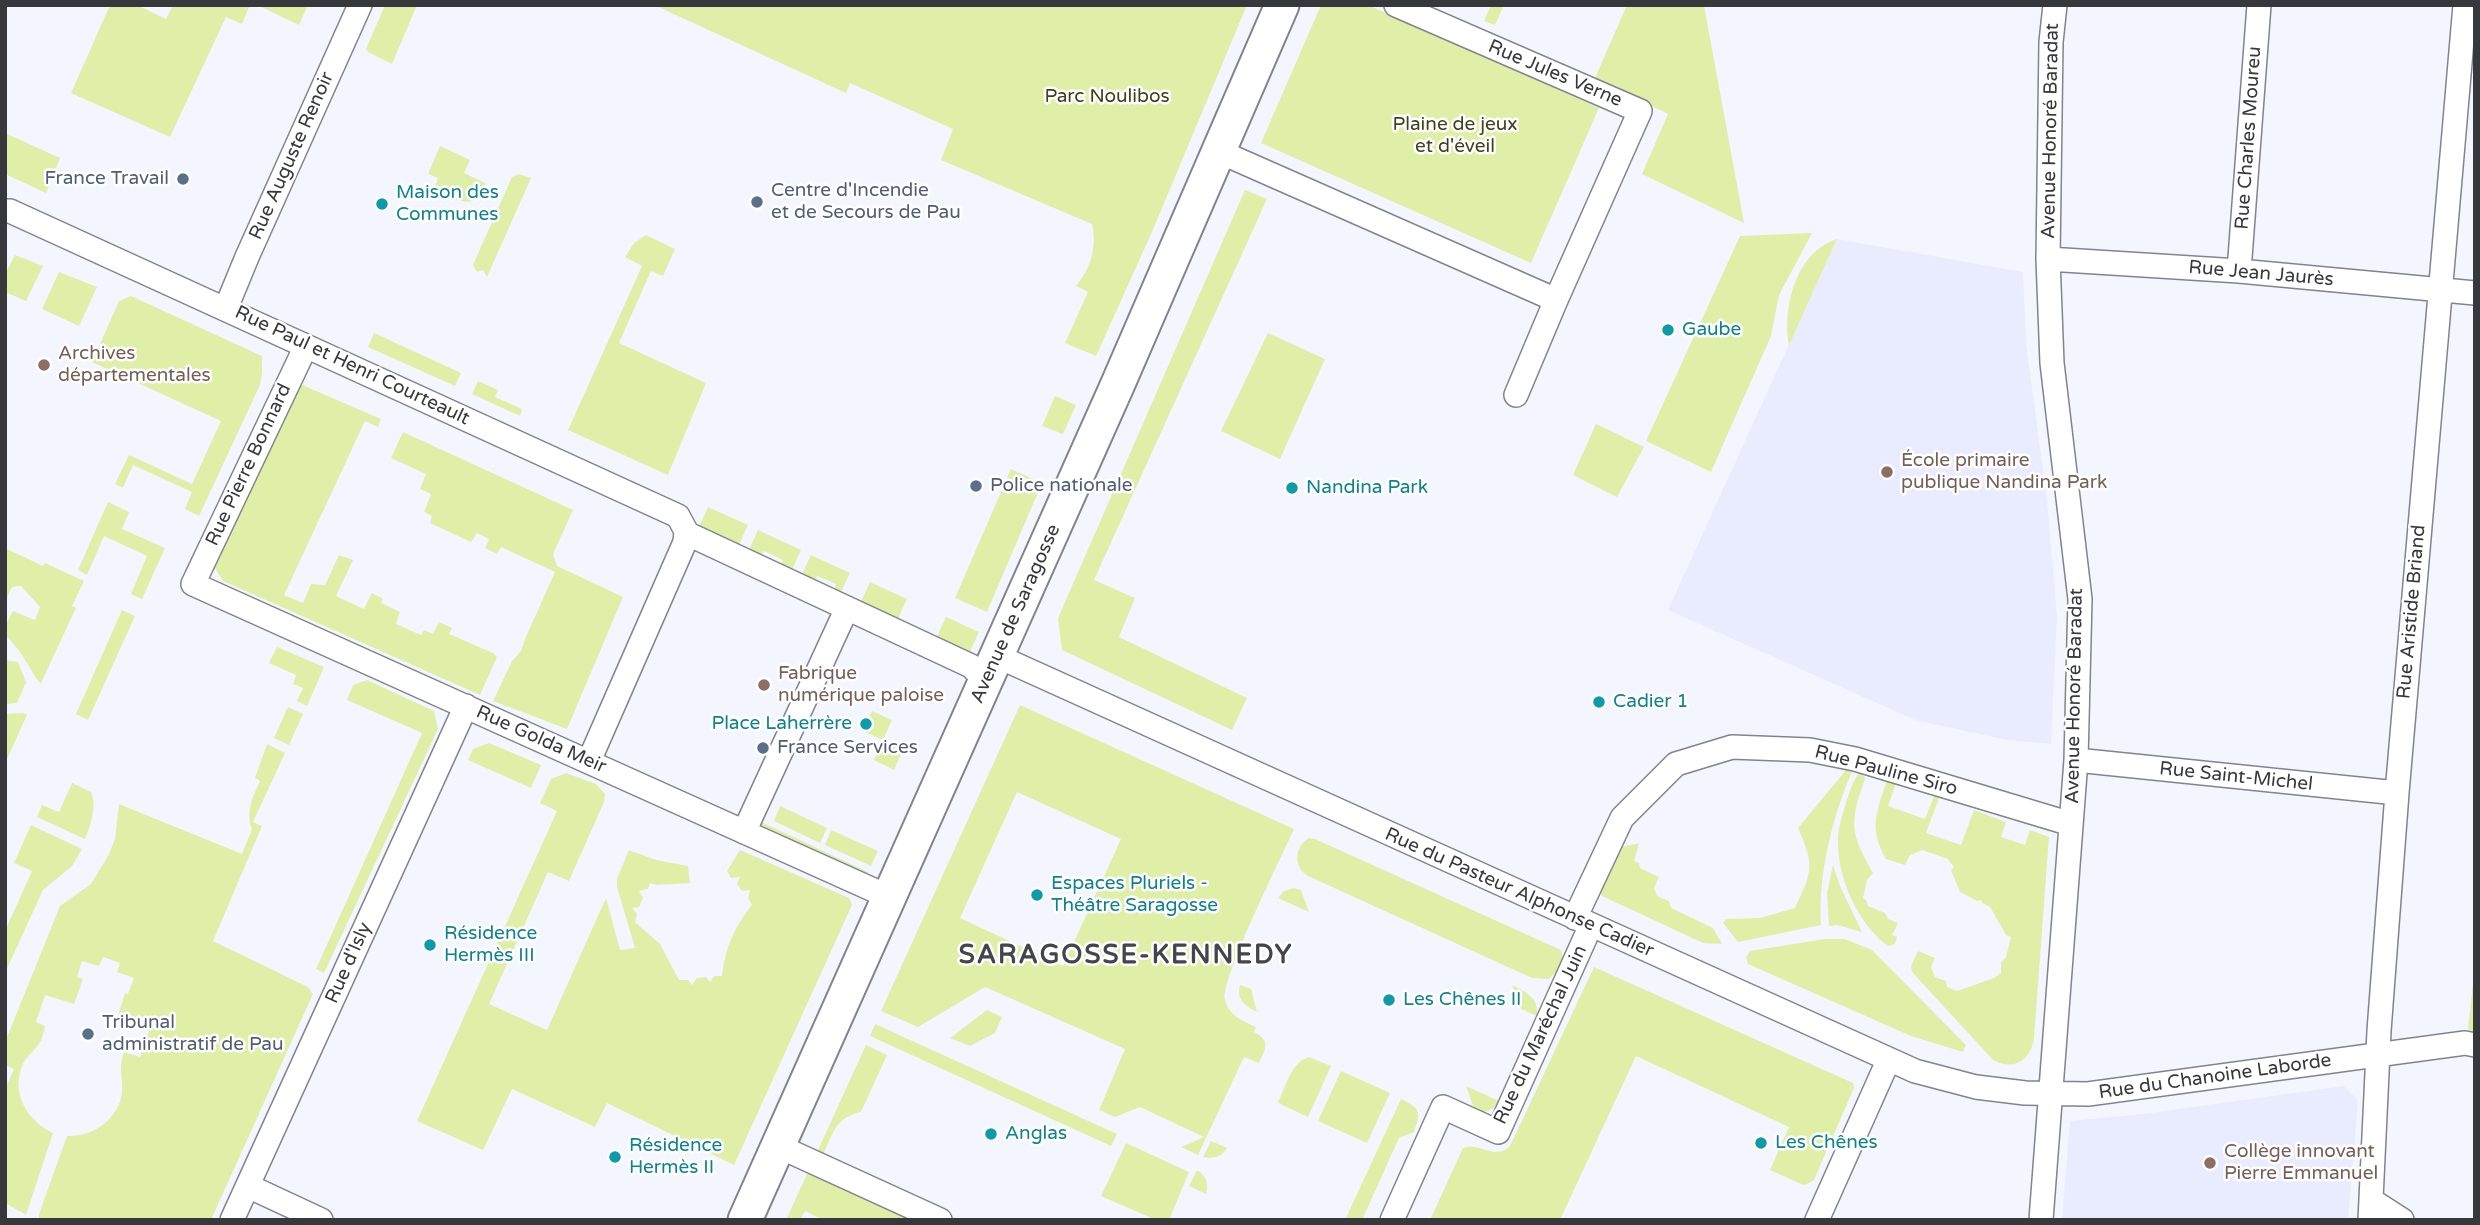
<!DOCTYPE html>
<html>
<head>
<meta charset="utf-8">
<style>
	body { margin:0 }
	#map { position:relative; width:2480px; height:1225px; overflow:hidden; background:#f4f6ff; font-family:"Varela Round",sans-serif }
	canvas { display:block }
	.frame { position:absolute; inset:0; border:7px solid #37383c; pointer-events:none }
</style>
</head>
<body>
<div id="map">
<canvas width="2480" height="1225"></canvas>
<div class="frame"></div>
</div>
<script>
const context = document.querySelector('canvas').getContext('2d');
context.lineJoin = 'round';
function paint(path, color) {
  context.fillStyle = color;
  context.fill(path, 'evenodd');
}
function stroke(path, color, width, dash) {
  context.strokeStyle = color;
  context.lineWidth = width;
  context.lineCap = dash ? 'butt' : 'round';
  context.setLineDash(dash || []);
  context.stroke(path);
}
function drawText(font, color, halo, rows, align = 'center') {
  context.font = font + ' "Varela Round",sans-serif';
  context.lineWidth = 5;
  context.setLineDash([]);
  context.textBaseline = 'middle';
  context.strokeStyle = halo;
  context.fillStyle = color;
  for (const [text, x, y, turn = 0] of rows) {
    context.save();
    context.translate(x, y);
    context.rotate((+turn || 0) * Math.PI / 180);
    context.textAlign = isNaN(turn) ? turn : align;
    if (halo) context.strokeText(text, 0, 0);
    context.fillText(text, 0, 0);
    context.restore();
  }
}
const built = new Path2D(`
	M 1837,239 L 2023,272 L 2026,343 L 2047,500 L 2057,617 L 2051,744 L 2007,740 L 1915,720 L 1668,610 Z
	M 2344,1086 L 2358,1100 L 2348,1220 L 2062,1220 L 2070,1121 L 2143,1114 Z`);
const green = new Path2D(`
	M 110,5 L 137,5 L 166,19 L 173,5 L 250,5 L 242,24 L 226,17 L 170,137 L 71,93 Z
	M 257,5 L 308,5 L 299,25 Z
	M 385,5 L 417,5 L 392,64 L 368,52 L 366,49 Z
	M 654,5 L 1247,5 L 1152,232 L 1096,356 L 1065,343 L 1088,292 L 1076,286 C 1091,268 1097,247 1092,224 L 941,160 L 953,129 L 850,83 L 846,93 Z
	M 1321,5 L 1368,5 L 1599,108 L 1531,263 L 1261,143 Z
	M 1491,5 L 1504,5 L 1495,25 L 1484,21 Z
	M 1627,5 L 1704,5 L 1744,223 L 1642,174 L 1668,114 L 1595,78 Z
	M 5,133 L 60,158 L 46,193 L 5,174 Z
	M 440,146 L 470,160 L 464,173 L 485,183 C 477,215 453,198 434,189 L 438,178 L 428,174 Z
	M 519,174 L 531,178 L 487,277 L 483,270 L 477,272 L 473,265 L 512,177 Z
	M 1245,190 L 1267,199 L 1094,580 L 1135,598 L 1119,637 L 1247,698 L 1232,730 L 1062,650 L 1058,618 Z
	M 1812,233 L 1779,295 L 1771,336 L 1711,472 L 1646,441 L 1740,236 Z
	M 646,235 L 675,249 L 663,276 L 651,271 L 619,343 L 706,383 L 668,475 L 568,430 L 642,266 L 625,257 L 634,243 Z
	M 1837,239 L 1789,345 C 1782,307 1796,252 1837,239 Z
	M 15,255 L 43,266 L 26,301 L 5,292 L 5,274 Z
	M 59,272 L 97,287 L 79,326 L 42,309 Z
	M 131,296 L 262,356 L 262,373 L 260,385 L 199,516 L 185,509 L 192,492 L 133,465 L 123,488 L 115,484 L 129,455 L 192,484 L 221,421 L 92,362 L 119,301 Z
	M 374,333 L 461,373 L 455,386 L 368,347 Z
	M 1268,333 L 1325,359 L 1280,459 L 1221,431 Z
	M 478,381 L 498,390 L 495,397 L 522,409 L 520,416 L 472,394 Z
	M 300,384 L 381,419 L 378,427 L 365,421 L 284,595 L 303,603 L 311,584 L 325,585 L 339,555 L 353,560 L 336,596 L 364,609 L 372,593 L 383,599 L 381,603 L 400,612 L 396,624 L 421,635 L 424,630 L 433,634 L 439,622 L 452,628 L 449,634 L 493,653 L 497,657 L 480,695 L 223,581 L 214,567 Z
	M 1055,396 L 1076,405 L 1063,434 L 1042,426 Z
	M 1596,424 L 1644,447 L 1617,497 L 1573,475 Z
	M 403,432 L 573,510 L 553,554 L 557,566 L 623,597 L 567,729 L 493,701 L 512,661 L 521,651 L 525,639 L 555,572 L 501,547 L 497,554 L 485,548 L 489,539 L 477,533 L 471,542 L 430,523 L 432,516 L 424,512 L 431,494 L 420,489 L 426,474 L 391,458 Z
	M 1011,469 L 1042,483 L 987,612 L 955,598 Z
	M 108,502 L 129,512 L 122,529 L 165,548 L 142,599 L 131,594 L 147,556 L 104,536 L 87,575 L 78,570 Z
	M 708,507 L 748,525 L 738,547 L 698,529 Z
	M 758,530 L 801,550 L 791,572 L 780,567 L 783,560 L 764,551 L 760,557 L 748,552 Z
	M 5,548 L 43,566 L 45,563 L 84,581 L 72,606 L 76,608 L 41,683 L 38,681 L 20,652 L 5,634 L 5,626 L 13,611 L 35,620 L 40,607 L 21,586 L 12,587 L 5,601 Z
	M 811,555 L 850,573 L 840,594 L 834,591 L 836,584 L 817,576 L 814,582 L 801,576 Z
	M 870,582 L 907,599 L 897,621 L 860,604 Z
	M 122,610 L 135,616 L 88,720 L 76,714 Z
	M 946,617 L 979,632 L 969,654 L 936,639 Z
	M 277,647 L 324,667 L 307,706 L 297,701 L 303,688 L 293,684 L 296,675 L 269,663 Z
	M 5,660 L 18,662 L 26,682 L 17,703 L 5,704 Z
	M 367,680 L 434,711 L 438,729 L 324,973 L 316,969 L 422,733 L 347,700 L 353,685 Z
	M 1020,705 L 1294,829 C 1282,856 1220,980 1225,1000 C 1229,1015 1242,1021 1256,1027 L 1254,1032 C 1271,1041 1266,1048 1259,1063 L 1244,1057 L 1198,1155 L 1181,1147 L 1204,1137 L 1140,1107 L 1115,1117 L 1099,1110 L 1125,1049 L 985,987 L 918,1027 L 881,1011 ZM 1017,792 L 1121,839 L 1063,966 L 960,918 Z
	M 288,707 L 303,714 L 289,745 L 274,738 Z
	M 872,711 L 892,720 L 883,740 L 903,750 L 894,770 L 874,760 L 883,740 L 863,731 Z
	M 23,713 L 27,715 L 7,759 L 5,759 L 5,714 Z
	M 489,743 L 541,765 L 531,788 L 468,760 L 473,749 Z
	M 267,744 L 285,753 L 253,822 L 262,826 L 213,941 L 308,987 L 313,994 L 211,1220 L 39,1220 L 39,1214 L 67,1136 C 94,1137 120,1118 122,1091 C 123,1074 118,1070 124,1052 L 140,1057 L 149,1031 L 117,1019 L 125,993 L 128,994 L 134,978 L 117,972 L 120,963 L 103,957 L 99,966 L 82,961 L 77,977 L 83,979 L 74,1004 L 45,995 L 36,1022 L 45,1026 C 44,1030 43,1037 40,1042 C 36,1050 27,1055 23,1064 C 10,1092 27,1121 53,1133 L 26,1215 L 5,1203 L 5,1089 L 14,1069 L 5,1065 L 5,1042 L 60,906 L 91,884 L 108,856 L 115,839 L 119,804 L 242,854 L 252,829 C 245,811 253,797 260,781 L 255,778 Z
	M 1851,769 L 1852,772 C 1832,817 1818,876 1821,925 L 1738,942 L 1723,923 L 1726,919 L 1760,918 L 1795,908 C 1812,872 1815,866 1798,828 L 1846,770 Z
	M 566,773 L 596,784 L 605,794 L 604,802 L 569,881 L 548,872 L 489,1004 L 547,1030 L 606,898 L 620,950 L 635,948 L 617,887 L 617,879 L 629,850 L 656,860 L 688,866 L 690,883 L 657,885 L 650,883 L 648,889 L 639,891 L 643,898 L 639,907 L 632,908 L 637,914 L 635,922 L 660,944 L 679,980 L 688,980 L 692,985 L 697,978 L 706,977 L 710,982 L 714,976 L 722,976 C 725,948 734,927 752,905 L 748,898 L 750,890 L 742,891 L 737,884 L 740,877 L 731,878 L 727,871 L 740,850 L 849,898 L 852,905 L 734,1165 L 607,1103 L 595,1127 L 512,1089 L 483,1150 L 417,1121 L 557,811 L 540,803 L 551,779 Z
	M 1859,773 L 1862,773 L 1865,779 C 1849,824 1850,832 1873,873 L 1867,880 L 1863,898 L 1866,900 L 1868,906 L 1885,913 L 1888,919 L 1898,923 L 1892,935 L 1897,937 L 1895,944 L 1888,946 C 1859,925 1839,881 1838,846 C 1837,831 1842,816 1846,803 C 1849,793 1853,780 1859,773 Z
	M 1887,780 L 1896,783 L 1888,806 L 1925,819 L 1934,796 L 1939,798 L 1926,833 L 1961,845 L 1974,810 L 2006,822 L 2001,837 L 2025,845 L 2030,830 L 2049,837 L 2034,1038 C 2031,1061 2013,1071 1993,1060 L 1912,972 L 1911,966 L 1918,951 L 1935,958 L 1931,967 L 1935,977 L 1946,981 L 1947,987 L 1957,991 L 1994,978 L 2001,973 L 2001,962 L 2006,957 L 2011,937 L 2006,935 L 1990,907 L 1982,903 L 1981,900 L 1977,901 L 1960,892 L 1951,870 L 1954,867 L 1948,859 L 1922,850 L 1910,855 L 1905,865 L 1886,859 C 1868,828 1877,811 1887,780 Z
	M 72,783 L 91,792 C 97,806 91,825 85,839 L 37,817 L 42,805 L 59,812 Z
	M 780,806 L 827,828 L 820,843 L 774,821 Z
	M 753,818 L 868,872 L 865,880 L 749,826 Z
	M 31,825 L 82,849 L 72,866 L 43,890 L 5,973 L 5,931 L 32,871 L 14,863 Z
	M 831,830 L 878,851 L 871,866 L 825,845 Z
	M 1309,838 L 1315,839 L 1561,950 L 1563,957 L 1557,971 L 1549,979 L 1532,978 L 1308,876 C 1293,867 1294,847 1309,838 Z
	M 1639,843 L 1634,861 L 1639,863 L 1640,868 L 1659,877 L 1654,888 L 1657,896 L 1669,901 L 1671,908 L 1713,928 L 1722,944 L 1703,943 L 1602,896 L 1599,890 L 1617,848 Z
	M 1833,865 L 1840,886 L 1862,932 L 1837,925 L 1829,926 L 1827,893 Z
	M 1294,888 L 1301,890 L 1309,912 L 1278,898 L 1284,891 Z
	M 1825,939 L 1845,939 L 1872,950 L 1966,1045 L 1963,1052 L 1911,1036 L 1748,964 L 1746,957 L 1750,951 Z
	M 2475,965 L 2475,1032 L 2468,1029 Z
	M 1594,967 L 1853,1083 L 1854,1088 L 1814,1180 L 1805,1185 L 1801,1184 L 1770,1170 L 1789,1127 L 1636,1056 L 1560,1220 L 1430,1220 L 1463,1148 C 1480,1142 1495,1161 1510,1146 Z
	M 1240,985 L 1251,989 L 1257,1012 C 1245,1006 1236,999 1240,985 Z
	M 1512,985 C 1527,992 1539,998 1537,1016 L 1521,1009 Z
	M 987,1010 L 1002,1017 L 995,1033 L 970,1046 L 950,1038 Z
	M 875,1024 L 1117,1134 L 1111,1146 L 870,1036 Z
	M 866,1045 L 887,1055 L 861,1112 C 836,1117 833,1133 823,1155 L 818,1150 Z
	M 1309,1057 L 1331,1066 L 1308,1117 L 1278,1103 C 1285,1088 1291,1062 1309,1057 Z
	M 1341,1071 L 1390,1093 L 1367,1143 L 1318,1121 Z
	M 1466,1086 L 1499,1101 C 1493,1110 1486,1114 1475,1111 Z
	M 1401,1099 C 1421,1109 1421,1112 1414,1132 L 1399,1138 L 1362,1220 L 1345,1220 Z
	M 1211,1141 L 1227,1148 C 1222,1157 1213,1159 1203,1157 Z
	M 1126,1143 L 1189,1172 L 1169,1220 L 1156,1220 L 1101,1196 Z
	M 1197,1170 C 1206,1176 1209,1183 1206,1194 L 1189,1186 Z
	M 807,1174 L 812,1174 L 912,1220 L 823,1220 L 805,1211 L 800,1220 L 786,1220 Z`);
const street = new Path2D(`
	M 1218,151 L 1556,300 L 1640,111 L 1396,5
	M 5,211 L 10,211 L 678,516 L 686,531 L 685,542 L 589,761
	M 2048,259 L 2239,271 L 2475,293
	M 2239,271 L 2259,5
	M 226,308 L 247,257 L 360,5
	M 306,346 L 193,584 L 889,897
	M 1516,395 L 1556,300
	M 686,533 L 971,666 L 986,681
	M 997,656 L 1915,1071 L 1976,1087 L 2025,1093 L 2088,1094 L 2465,1043 L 2475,1045
	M 2076,760 L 2397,793
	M 744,832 L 847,608
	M 1575,918 L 1622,818 L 1676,764 L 1732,747 L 1810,750 L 1855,759 L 2071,824
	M 778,1146 L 940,1220
	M 248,1186 L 321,1220
	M 2371,1200 L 2402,1220
	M 232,1220 L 466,706
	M 1392,1220 L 1443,1107 L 1498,1132 L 1591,925
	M 1817,1220 L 1888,1061
	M 2041,1220 L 2076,760 L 2080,599 L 2052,363 L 2048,259 L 2051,42 L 2055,5
	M 2370,1220 L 2379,1031 L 2397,793 L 2465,5`);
const secondary = new Path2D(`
	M 745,1220 L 1117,386 L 1282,5`);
const markers = [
	[183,179,7,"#5c6f8a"],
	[757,202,7,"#5c6f8a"],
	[382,204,7,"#0f9aa8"],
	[1668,330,7,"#0f9aa8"],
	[44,365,7,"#8d6e63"],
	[1887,472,7,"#8d6e63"],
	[976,486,7,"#5c6f8a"],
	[1292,488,7,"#0f9aa8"],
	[764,685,7,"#8d6e63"],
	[1599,702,7,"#0f9aa8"],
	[866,724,7,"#0f9aa8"],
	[763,748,7,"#5c6f8a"],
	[1037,895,7,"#0f9aa8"],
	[430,945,7,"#0f9aa8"],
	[1389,1000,7,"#0f9aa8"],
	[88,1034,7,"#5c6f8a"],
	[991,1134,7,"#0f9aa8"],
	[1761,1143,7,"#0f9aa8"],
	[615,1157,7,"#0f9aa8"],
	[2210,1163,7,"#8d6e63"]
];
const streetNames = [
	["Rue Jules Verne",1555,74,23],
	["Avenue Honoré Baradat",2051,131,-89],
	["Rue Charles Moureu",2249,138,-86],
	["Rue Auguste Renoir",292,156,-66],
	["Rue Jean Jaurès",2261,274,5],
	["Rue Paul et Henri Courteault",352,366,25],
	["Rue Pierre Bonnard",249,465,-65],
	["Rue Aristide Briand",2412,612,-85],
	["Avenue de Saragosse",1016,614,-66],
	["Avenue Honoré Baradat",2075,696,-89],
	["Rue Golda Meir",541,740,24],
	["Rue Pauline Siro",1886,771,15],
	["Rue Saint-Michel",2236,777,6],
	["Rue du Pasteur Alphonse Cadier",1519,893,24],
	["Rue d'Isly",349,963,-66],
	["Rue du Maréchal Juin",1541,1035,-65],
	["Rue du Chanoine Laborde",2215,1077,-8]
];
const parkNames = [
	["Parc Noulibos",1107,97],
	["Plaine de jeux",1455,125],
	["et d'éveil",1455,147]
];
const serviceNames = [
	["France Travail",169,179,"right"],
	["Centre d'Incendie",771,191],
	["et de Secours de Pau",771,213],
	["Police nationale",990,486],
	["France Services",777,748],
	["Tribunal",102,1023],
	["administratif de Pau",102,1045]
];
const cultureNames = [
	["Maison des",396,193],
	["Communes",396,215],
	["Gaube",1682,330],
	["Nandina Park",1306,488],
	["Cadier 1",1613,702],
	["Place Laherrère",852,724,"right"],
	["Espaces Pluriels -",1051,884],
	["Théâtre Saragosse",1051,906],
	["Résidence",444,934],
	["Hermès III",444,956],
	["Les Chênes II",1403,1000],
	["Anglas",1005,1134],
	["Les Chênes",1775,1143],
	["Résidence",629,1146],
	["Hermès II",629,1168]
];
const educationNames = [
	["Archives",58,354],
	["départementales",58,376],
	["École primaire",1901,461],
	["publique Nandina Park",1901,483],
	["Fabrique",778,674],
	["numérique paloise",778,696],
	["Collège innovant",2224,1152],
	["Pierre Emmanuel",2224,1174]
];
const districtNames = [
	["SARAGOSSE-KENNEDY",1126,956]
];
paint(built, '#e8ecfe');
paint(green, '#dfefa8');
stroke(street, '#82848d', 26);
stroke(secondary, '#82848d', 37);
stroke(street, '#fff', 23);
stroke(secondary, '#fff', 33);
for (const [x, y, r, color] of markers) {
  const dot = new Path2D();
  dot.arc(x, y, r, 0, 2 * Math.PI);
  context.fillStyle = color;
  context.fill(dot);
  stroke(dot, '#fff', 2.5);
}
drawText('19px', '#37383c', '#fff', streetNames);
drawText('19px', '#3b431a', '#fff', parkNames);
drawText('19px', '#4e5e75', '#fff', serviceNames, 'left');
drawText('19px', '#0d838f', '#fff', cultureNames, 'left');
drawText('19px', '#785e54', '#fff', educationNames, 'left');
context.letterSpacing = '2px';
drawText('bold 26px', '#43444d', '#fff', districtNames);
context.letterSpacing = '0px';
</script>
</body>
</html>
